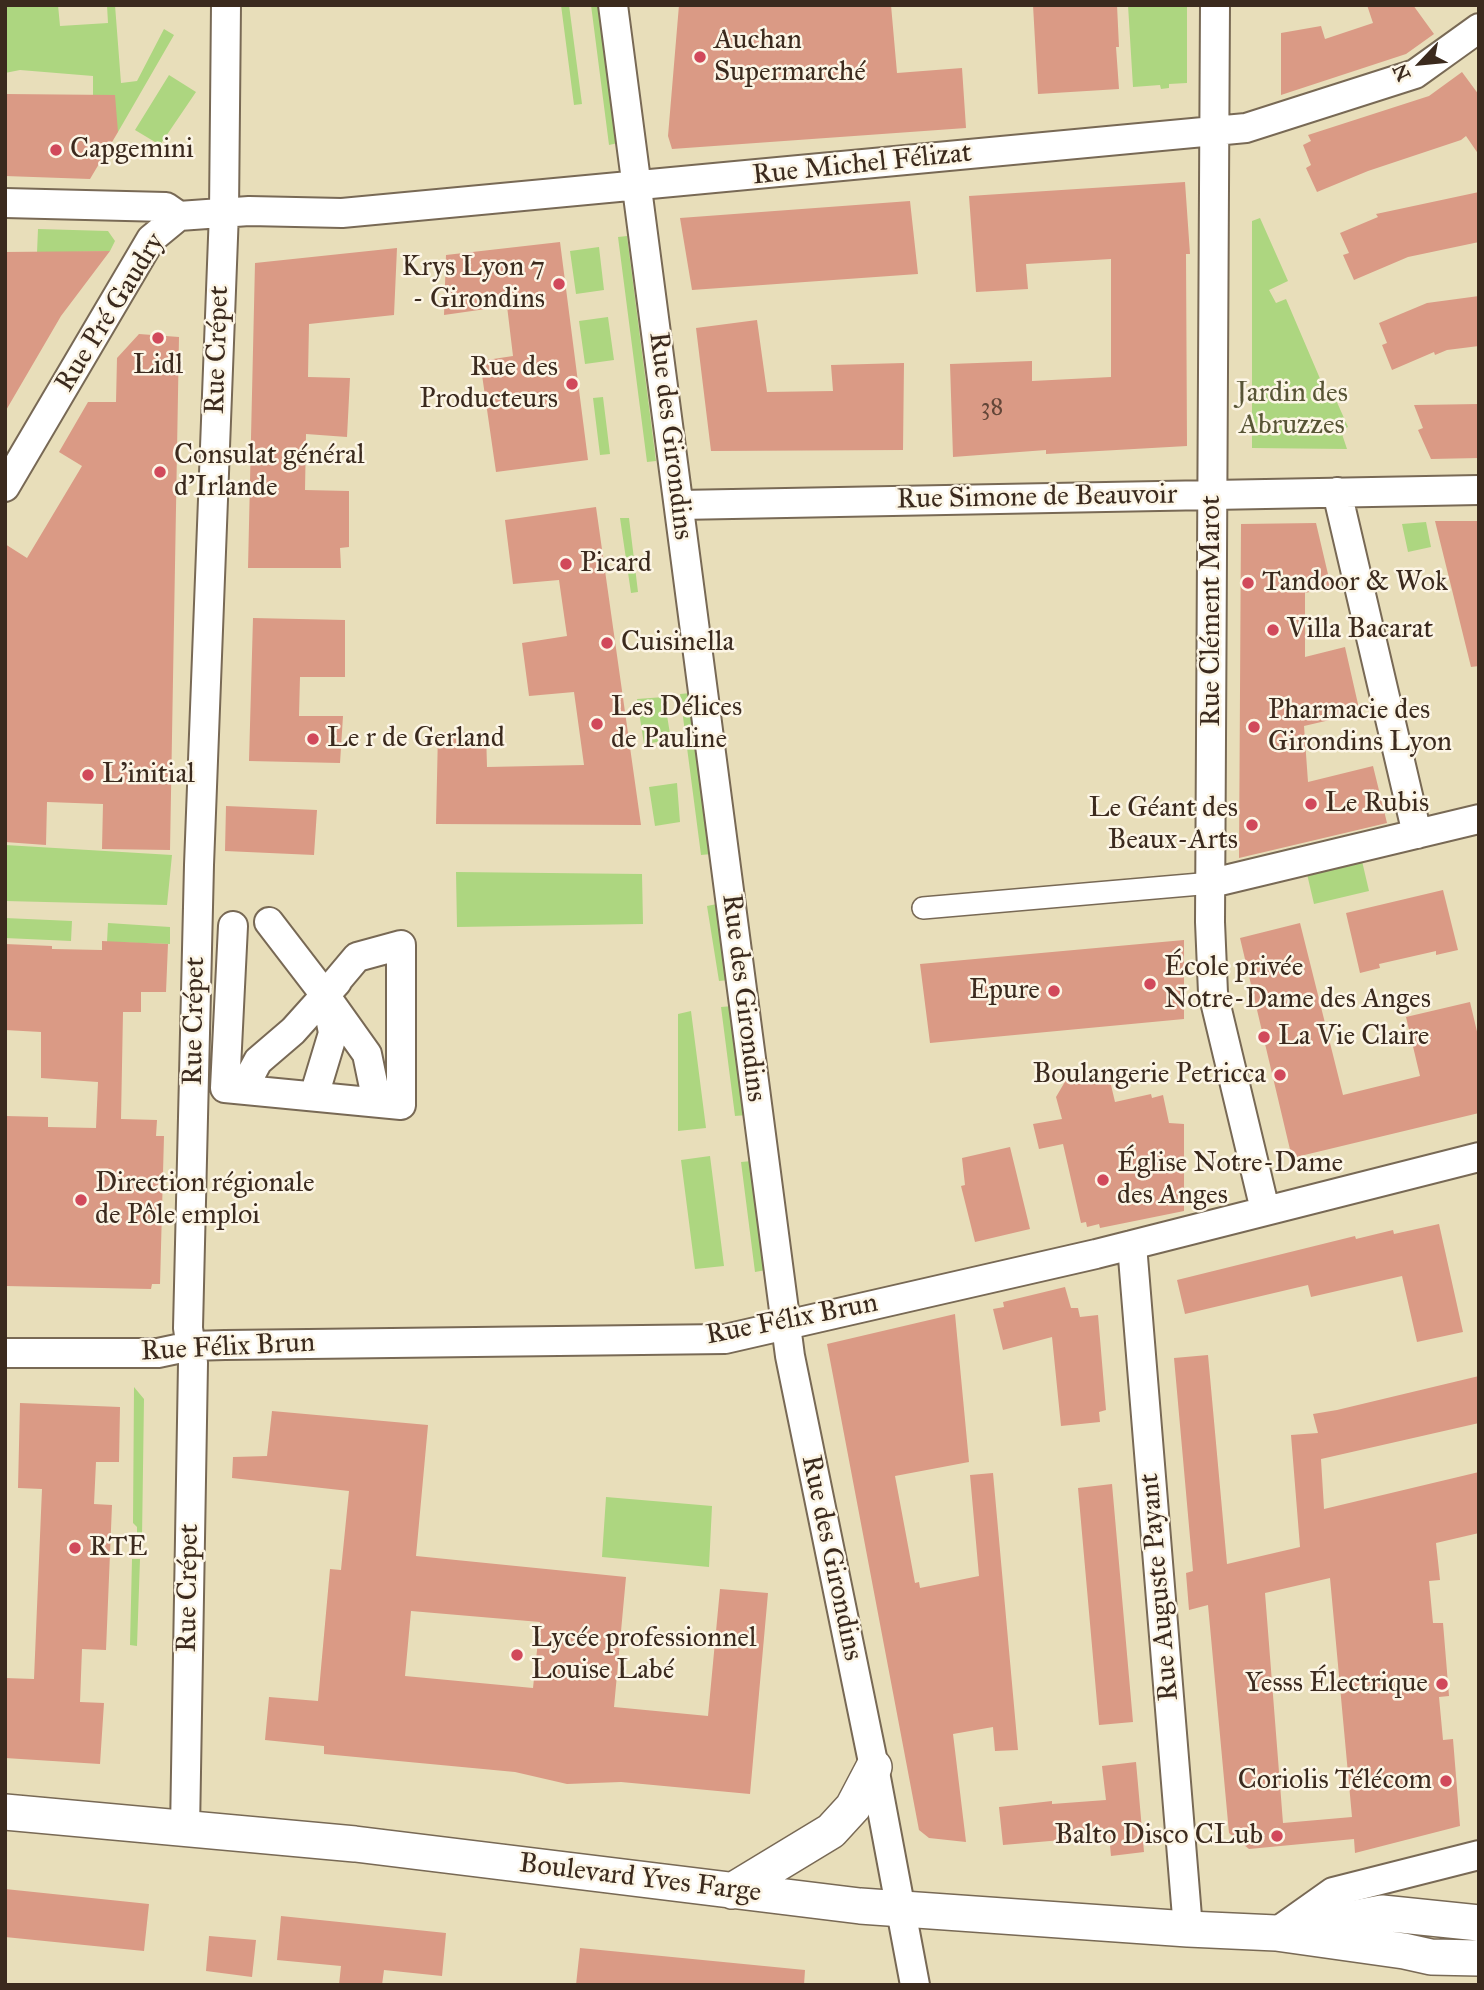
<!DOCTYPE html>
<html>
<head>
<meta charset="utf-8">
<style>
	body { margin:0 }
	#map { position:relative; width:1484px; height:1990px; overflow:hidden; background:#e8deba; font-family:"IM FELL Great Primer",serif }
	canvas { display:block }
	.frame { position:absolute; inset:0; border:7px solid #3b2a1e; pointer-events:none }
	.north { position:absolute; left:1386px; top:28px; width:70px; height:70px; -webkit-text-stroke:5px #fcf5e5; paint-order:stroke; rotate:244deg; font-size:19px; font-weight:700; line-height:28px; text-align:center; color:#3b2a1e }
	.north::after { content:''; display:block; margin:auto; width:24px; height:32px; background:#3b2a1e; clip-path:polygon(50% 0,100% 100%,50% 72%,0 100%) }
</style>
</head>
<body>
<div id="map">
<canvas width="1484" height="1990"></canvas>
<div class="frame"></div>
<div class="north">N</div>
</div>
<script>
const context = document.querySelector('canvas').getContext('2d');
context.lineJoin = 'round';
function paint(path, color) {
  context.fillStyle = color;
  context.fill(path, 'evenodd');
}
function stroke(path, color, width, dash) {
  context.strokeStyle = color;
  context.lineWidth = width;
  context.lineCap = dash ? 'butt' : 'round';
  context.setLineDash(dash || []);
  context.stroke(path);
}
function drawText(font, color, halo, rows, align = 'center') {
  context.font = font + ' "IM FELL Great Primer",serif';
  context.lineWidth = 5;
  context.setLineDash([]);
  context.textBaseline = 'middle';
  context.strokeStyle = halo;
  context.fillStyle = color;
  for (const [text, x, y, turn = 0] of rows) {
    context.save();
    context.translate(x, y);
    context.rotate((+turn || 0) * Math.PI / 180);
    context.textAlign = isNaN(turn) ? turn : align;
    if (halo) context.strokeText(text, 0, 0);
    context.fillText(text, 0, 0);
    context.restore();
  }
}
const green = new Path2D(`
	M 5,5 L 58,5 L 60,26 L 108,23 L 107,5 L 115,5 L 121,83 L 137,81 L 164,29 L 174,35 L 118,132 L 93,95 L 93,76 L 20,70 L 5,73 Z
	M 561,5 L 569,5 L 582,104 L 574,105 Z
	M 591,5 L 600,5 L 618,143 L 609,145 Z
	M 1128,5 L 1187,5 L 1187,83 L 1169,84 L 1169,88 L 1161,89 L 1160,85 L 1133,87 Z
	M 169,75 L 196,92 L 160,145 L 135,130 Z
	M 1260,218 L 1288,281 L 1269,290 L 1276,303 L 1286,299 L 1330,402 L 1336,400 L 1348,427 L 1341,431 L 1347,449 L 1252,448 L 1252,221 Z
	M 38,229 L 108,231 L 115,241 L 110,251 L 37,253 Z
	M 627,236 L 656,461 L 647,462 L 618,237 Z
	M 599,247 L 604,290 L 576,294 L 570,251 Z
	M 608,317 L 614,360 L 585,364 L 579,321 Z
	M 603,397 L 610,454 L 600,455 L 593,398 Z
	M 620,518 L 629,518 L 638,592 L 631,593 Z
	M 1426,522 L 1431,547 L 1408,552 L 1402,524 Z
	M 691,693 L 712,854 L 701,855 L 680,694 Z
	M 664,697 L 671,740 L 644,744 L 637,699 Z
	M 677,783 L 680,822 L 655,826 L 649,787 Z
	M 5,845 L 172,855 L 167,905 L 5,901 Z
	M 1362,861 L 1369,891 L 1314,904 L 1307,874 Z
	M 456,872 L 642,874 L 643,924 L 457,927 Z
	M 717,904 L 729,980 L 719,981 L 707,906 Z
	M 5,918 L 72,921 L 71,941 L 5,938 Z
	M 108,923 L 170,927 L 170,944 L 107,942 Z
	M 733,1006 L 747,1115 L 735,1116 L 721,1007 Z
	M 691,1011 L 706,1128 L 678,1131 L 678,1014 Z
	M 710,1156 L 724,1266 L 695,1269 L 681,1160 Z
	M 752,1161 L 766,1270 L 755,1272 L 741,1162 Z
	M 134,1387 L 144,1399 L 142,1538 L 137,1535 L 137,1527 L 133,1523 Z
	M 606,1497 L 712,1506 L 709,1567 L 602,1557 Z
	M 132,1559 L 140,1559 L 137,1646 L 130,1645 Z`);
const building = new Path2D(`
	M 679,5 L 891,5 L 897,73 L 962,68 L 966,128 L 672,149 L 668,136 Z
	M 1033,5 L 1117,5 L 1119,47 L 1116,47 L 1119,89 L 1038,94 Z
	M 1367,5 L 1413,5 L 1434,34 L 1406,54 L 1281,95 L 1281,33 L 1321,26 L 1325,39 L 1373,23 Z
	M 1462,72 L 1479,95 L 1479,155 L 1466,136 L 1461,140 L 1368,171 L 1317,192 L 1306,168 L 1311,165 L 1303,145 L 1311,141 L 1308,135 L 1429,96 Z
	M 5,94 L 115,95 L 118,132 L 90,179 L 5,176 Z
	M 1185,182 L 1190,254 L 1186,254 L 1187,446 L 1046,454 L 1046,450 L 953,457 L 950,364 L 1032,361 L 1032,381 L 1111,377 L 1111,259 L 1026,264 L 1028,289 L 976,292 L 969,196 Z
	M 1479,192 L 1479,242 L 1408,257 L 1354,280 L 1343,255 L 1349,253 L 1340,233 L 1378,217 L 1376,214 Z
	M 910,201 L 918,274 L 692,290 L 680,218 Z
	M 560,242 L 588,460 L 496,472 L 480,361 L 513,356 L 507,306 L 444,315 L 446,255 Z
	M 397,248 L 394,315 L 309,324 L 308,377 L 350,378 L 347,437 L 306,434 L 305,490 L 349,491 L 349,547 L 340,548 L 341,568 L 248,568 L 255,263 Z
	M 110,251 L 61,316 L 5,412 L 5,252 Z
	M 1479,296 L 1479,346 L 1447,350 L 1435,355 L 1434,352 L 1392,370 L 1382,345 L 1387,343 L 1379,323 L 1427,303 Z
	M 757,320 L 767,392 L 833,391 L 831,365 L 904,363 L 903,450 L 711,451 L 696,328 Z
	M 139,334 L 179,337 L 170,850 L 102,849 L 103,804 L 47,802 L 46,845 L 5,842 L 5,544 L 27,558 L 82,466 L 59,452 L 88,402 L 116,402 L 117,358 Z
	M 1479,404 L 1479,458 L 1431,459 L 1418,430 L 1423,428 L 1414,405 Z
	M 596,507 L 641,825 L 436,824 L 438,732 L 486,732 L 487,767 L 584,765 L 574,692 L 529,696 L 522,643 L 567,636 L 559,580 L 513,584 L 505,520 Z
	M 1435,521 L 1479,521 L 1479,666 L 1471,667 Z
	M 1316,523 L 1331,587 L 1305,593 L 1305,657 L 1345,647 L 1360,713 L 1304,726 L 1308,782 L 1373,766 L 1387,823 L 1239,858 L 1241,524 Z
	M 253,618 L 345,620 L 345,677 L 300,677 L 299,716 L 343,716 L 340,763 L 249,761 Z
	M 226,806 L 317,810 L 314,855 L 225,851 Z
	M 1443,890 L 1458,950 L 1436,955 L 1436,951 L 1379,964 L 1380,968 L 1360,973 L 1346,913 Z
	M 1300,923 L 1343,1095 L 1420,1076 L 1406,1017 L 1470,1002 L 1479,1040 L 1479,1113 L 1292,1158 L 1240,938 Z
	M 1184,940 L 1184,1019 L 930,1043 L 920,964 Z
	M 102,941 L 168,944 L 166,992 L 141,992 L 141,1012 L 123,1012 L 121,1119 L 157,1120 L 156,1136 L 164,1136 L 160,1284 L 152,1284 L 151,1289 L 5,1286 L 5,1116 L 48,1117 L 48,1127 L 96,1128 L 98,1082 L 41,1078 L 41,1032 L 5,1030 L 5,944 L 52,946 L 52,949 L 102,950 Z
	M 1090,1074 L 1111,1085 L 1115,1102 L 1151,1094 L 1152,1098 L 1163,1095 L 1169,1123 L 1184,1124 L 1184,1211 L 1100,1228 L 1099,1224 L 1087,1227 L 1086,1222 L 1081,1223 L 1063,1144 L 1039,1149 L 1033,1124 L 1062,1119 L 1056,1097 L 1066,1080 Z
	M 1010,1147 L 1030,1229 L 975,1242 L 961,1186 L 965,1185 L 962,1158 Z
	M 1439,1224 L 1463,1332 L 1417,1342 L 1402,1276 L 1311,1297 L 1308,1285 L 1185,1314 L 1177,1280 L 1355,1236 L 1356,1239 L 1393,1230 L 1394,1234 Z
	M 1065,1287 L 1071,1308 L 1078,1308 L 1080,1317 L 1098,1315 L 1106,1410 L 1099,1412 L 1100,1422 L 1061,1426 L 1052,1337 L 1003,1350 L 993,1309 L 1004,1307 L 1003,1302 Z
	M 955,1314 L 969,1462 L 895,1476 L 915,1583 L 919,1582 L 920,1588 L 979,1576 L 970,1475 L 993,1473 L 1018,1750 L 995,1751 L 993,1727 L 953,1734 L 966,1842 L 929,1838 L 919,1830 L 827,1344 Z
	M 1208,1355 L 1227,1564 L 1300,1547 L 1291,1435 L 1318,1433 L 1313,1414 L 1337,1410 L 1479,1376 L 1479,1423 L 1321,1459 L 1324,1509 L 1479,1472 L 1479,1533 L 1436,1543 L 1440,1580 L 1429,1581 L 1433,1623 L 1443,1623 L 1449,1696 L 1439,1697 L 1443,1740 L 1453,1739 L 1460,1826 L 1355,1853 L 1354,1839 L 1249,1849 L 1229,1833 L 1208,1605 L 1189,1610 L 1186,1573 L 1193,1571 L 1174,1358 ZM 1330,1578 L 1352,1817 L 1283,1823 L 1265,1593 Z
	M 20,1403 L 120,1407 L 119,1462 L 96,1462 L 94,1504 L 112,1505 L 106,1650 L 82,1649 L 80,1702 L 104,1703 L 100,1764 L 5,1758 L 5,1678 L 34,1679 L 37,1607 L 42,1489 L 18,1488 Z
	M 272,1411 L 428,1425 L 416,1556 L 626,1577 L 614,1707 L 708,1716 L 720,1589 L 768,1593 L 750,1794 L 621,1782 L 567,1784 L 515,1772 L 324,1754 L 324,1746 L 265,1740 L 269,1697 L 318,1701 L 330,1569 L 341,1570 L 349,1491 L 232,1478 L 233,1457 L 267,1456 ZM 411,1611 L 540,1622 L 533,1688 L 405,1676 Z
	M 1112,1484 L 1133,1722 L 1099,1725 L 1078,1488 Z
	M 1136,1762 L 1144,1852 L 1111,1856 L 1109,1836 L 1003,1845 L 999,1807 L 1052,1801 L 1052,1804 L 1106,1800 L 1102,1766 Z
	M 5,1889 L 149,1904 L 144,1951 L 5,1937 Z
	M 281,1916 L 446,1933 L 442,1976 L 384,1970 L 382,1985 L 339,1985 L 341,1966 L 277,1960 Z
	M 209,1936 L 256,1940 L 252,1977 L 206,1971 Z
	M 580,1948 L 805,1970 L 804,1985 L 576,1985 Z`);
const pedestrian = new Path2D(`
	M 923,908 L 1212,883`);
const minor = new Path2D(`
	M 613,5 L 790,1356 L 874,1767 L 915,1985
	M 1215,5 L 1210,922 L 1213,993 L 1265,1210
	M 5,203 L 166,207 L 179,216
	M 5,487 L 151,239 L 179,216 L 249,211 L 342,213 L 1246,128 L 1415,74 L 1479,28
	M 1337,492 L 1417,834
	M 679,505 L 1479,490
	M 1212,883 L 1479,819
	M 269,922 L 325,995 L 367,1054 L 377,1102
	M 233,926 L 225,1088 L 401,1105 L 401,945 L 357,957 L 325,995
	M 243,1089 L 258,1061 L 293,1031 L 337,982
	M 314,1096 L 333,1033 L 327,1001
	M 1132,1245 L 1188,1929
	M 5,1353 L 158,1353 L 191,1346 L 225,1345 L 725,1339 L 1096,1254 L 1479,1157
	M 185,1830 L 193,1363 L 188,1328 L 199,865 L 224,212 L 226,5
	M 1278,1931 L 1333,1892 L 1479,1855`);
const tertiary = new Path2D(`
	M 5,1812 L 355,1844 L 860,1906 L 1188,1929 L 1276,1933 L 1404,1951 L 1431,1957 L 1479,1958
	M 732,1891 L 831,1831 L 853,1807 L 874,1767
	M 1303,1928 L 1382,1913 L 1479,1923`);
const markers = [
	[700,57,7,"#d1495b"],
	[56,150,7,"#d1495b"],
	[559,284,7,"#d1495b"],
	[158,338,7,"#d1495b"],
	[572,384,7,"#d1495b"],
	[160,472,7,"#d1495b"],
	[566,564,7,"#d1495b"],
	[1248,583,7,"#d1495b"],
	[1273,630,7,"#d1495b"],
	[607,643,7,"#d1495b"],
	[597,724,7,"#d1495b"],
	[1254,727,7,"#d1495b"],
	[313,739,7,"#d1495b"],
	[88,775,7,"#d1495b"],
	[1311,804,7,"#d1495b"],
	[1252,825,7,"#d1495b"],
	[1150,984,7,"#d1495b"],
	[1054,991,7,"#d1495b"],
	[1264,1037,7,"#d1495b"],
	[1280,1075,7,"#d1495b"],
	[1103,1180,7,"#d1495b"],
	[81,1200,7,"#d1495b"],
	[75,1548,7,"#d1495b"],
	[517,1655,7,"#d1495b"],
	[1442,1684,7,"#d1495b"],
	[1446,1781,7,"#d1495b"],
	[1277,1836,7,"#d1495b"]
];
const numberNames = [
	["38",992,408]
];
const poiNames = [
	["Auchan",714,41],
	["Supermarché",714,73],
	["Capgemini",70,150],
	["Krys Lyon 7",545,268,"right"],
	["- Girondins",545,300,"right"],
	["Lidl",158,366,"center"],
	["Rue des",558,368,"right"],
	["Producteurs",558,400,"right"],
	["Consulat général",174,456],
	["d'Irlande",174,488],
	["Picard",580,564],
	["Tandoor & Wok",1262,583],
	["Villa Bacarat",1287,630],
	["Cuisinella",621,643],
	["Les Délices",611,708],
	["de Pauline",611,740],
	["Pharmacie des",1268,711],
	["Girondins Lyon",1268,743],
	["Le r de Gerland",327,739],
	["L'initial",102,775],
	["Le Rubis",1325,804],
	["Le Géant des",1238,809,"right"],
	["Beaux-Arts",1238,841,"right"],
	["École privée",1164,968],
	["Notre-Dame des Anges",1164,1000],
	["Epure",1040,991,"right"],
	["La Vie Claire",1278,1037],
	["Boulangerie Petricca",1266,1075,"right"],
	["Église Notre-Dame",1117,1164],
	["des Anges",1117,1196],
	["Direction régionale",95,1184],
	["de Pôle emploi",95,1216],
	["RTE",89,1548],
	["Lycée professionnel",531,1639],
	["Louise Labé",531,1671],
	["Yesss Électrique",1428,1684,"right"],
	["Coriolis Télécom",1432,1781,"right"],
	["Balto Disco CLub",1263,1836,"right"]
];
const streetNames = [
	["Rue Michel Félizat",862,165,-6],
	["Rue Pré Gaudry",111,313,-58],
	["Rue Crépet",218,350,-88],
	["Rue des Girondins",670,436,83],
	["Rue Simone de Beauvoir",1037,498,-1],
	["Rue Clément Marot",1212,611,-90],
	["Rue des Girondins",743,998,83],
	["Rue Crépet",195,1021,-89],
	["Rue Félix Brun",792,1320,-11],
	["Rue Félix Brun",228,1348,-3],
	["Rue des Girondins",831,1558,78],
	["Rue Auguste Payant",1160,1587,-95],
	["Rue Crépet",189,1588,-89],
	["Boulevard Yves Farge",640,1879,7]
];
const parkNames = [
	["Jardin des",1292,394],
	["Abruzzes",1292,426]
];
paint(green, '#add680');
paint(building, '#da9a85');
stroke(pedestrian, '#786955', 24);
stroke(minor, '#786955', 32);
stroke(tertiary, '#786955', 38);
stroke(pedestrian, '#fff', 21);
stroke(minor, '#fff', 28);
stroke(tertiary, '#fff', 35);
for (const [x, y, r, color] of markers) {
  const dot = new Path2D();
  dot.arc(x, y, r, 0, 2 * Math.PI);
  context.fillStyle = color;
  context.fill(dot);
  stroke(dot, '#fcf5e5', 2.5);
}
drawText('24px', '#634638', null, numberNames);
drawText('28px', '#3b2a1e', '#fcf5e5', poiNames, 'left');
drawText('28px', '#3b2a1e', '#fcf5e5', streetNames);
drawText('28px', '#585536', '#fcf5e5', parkNames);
</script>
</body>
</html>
